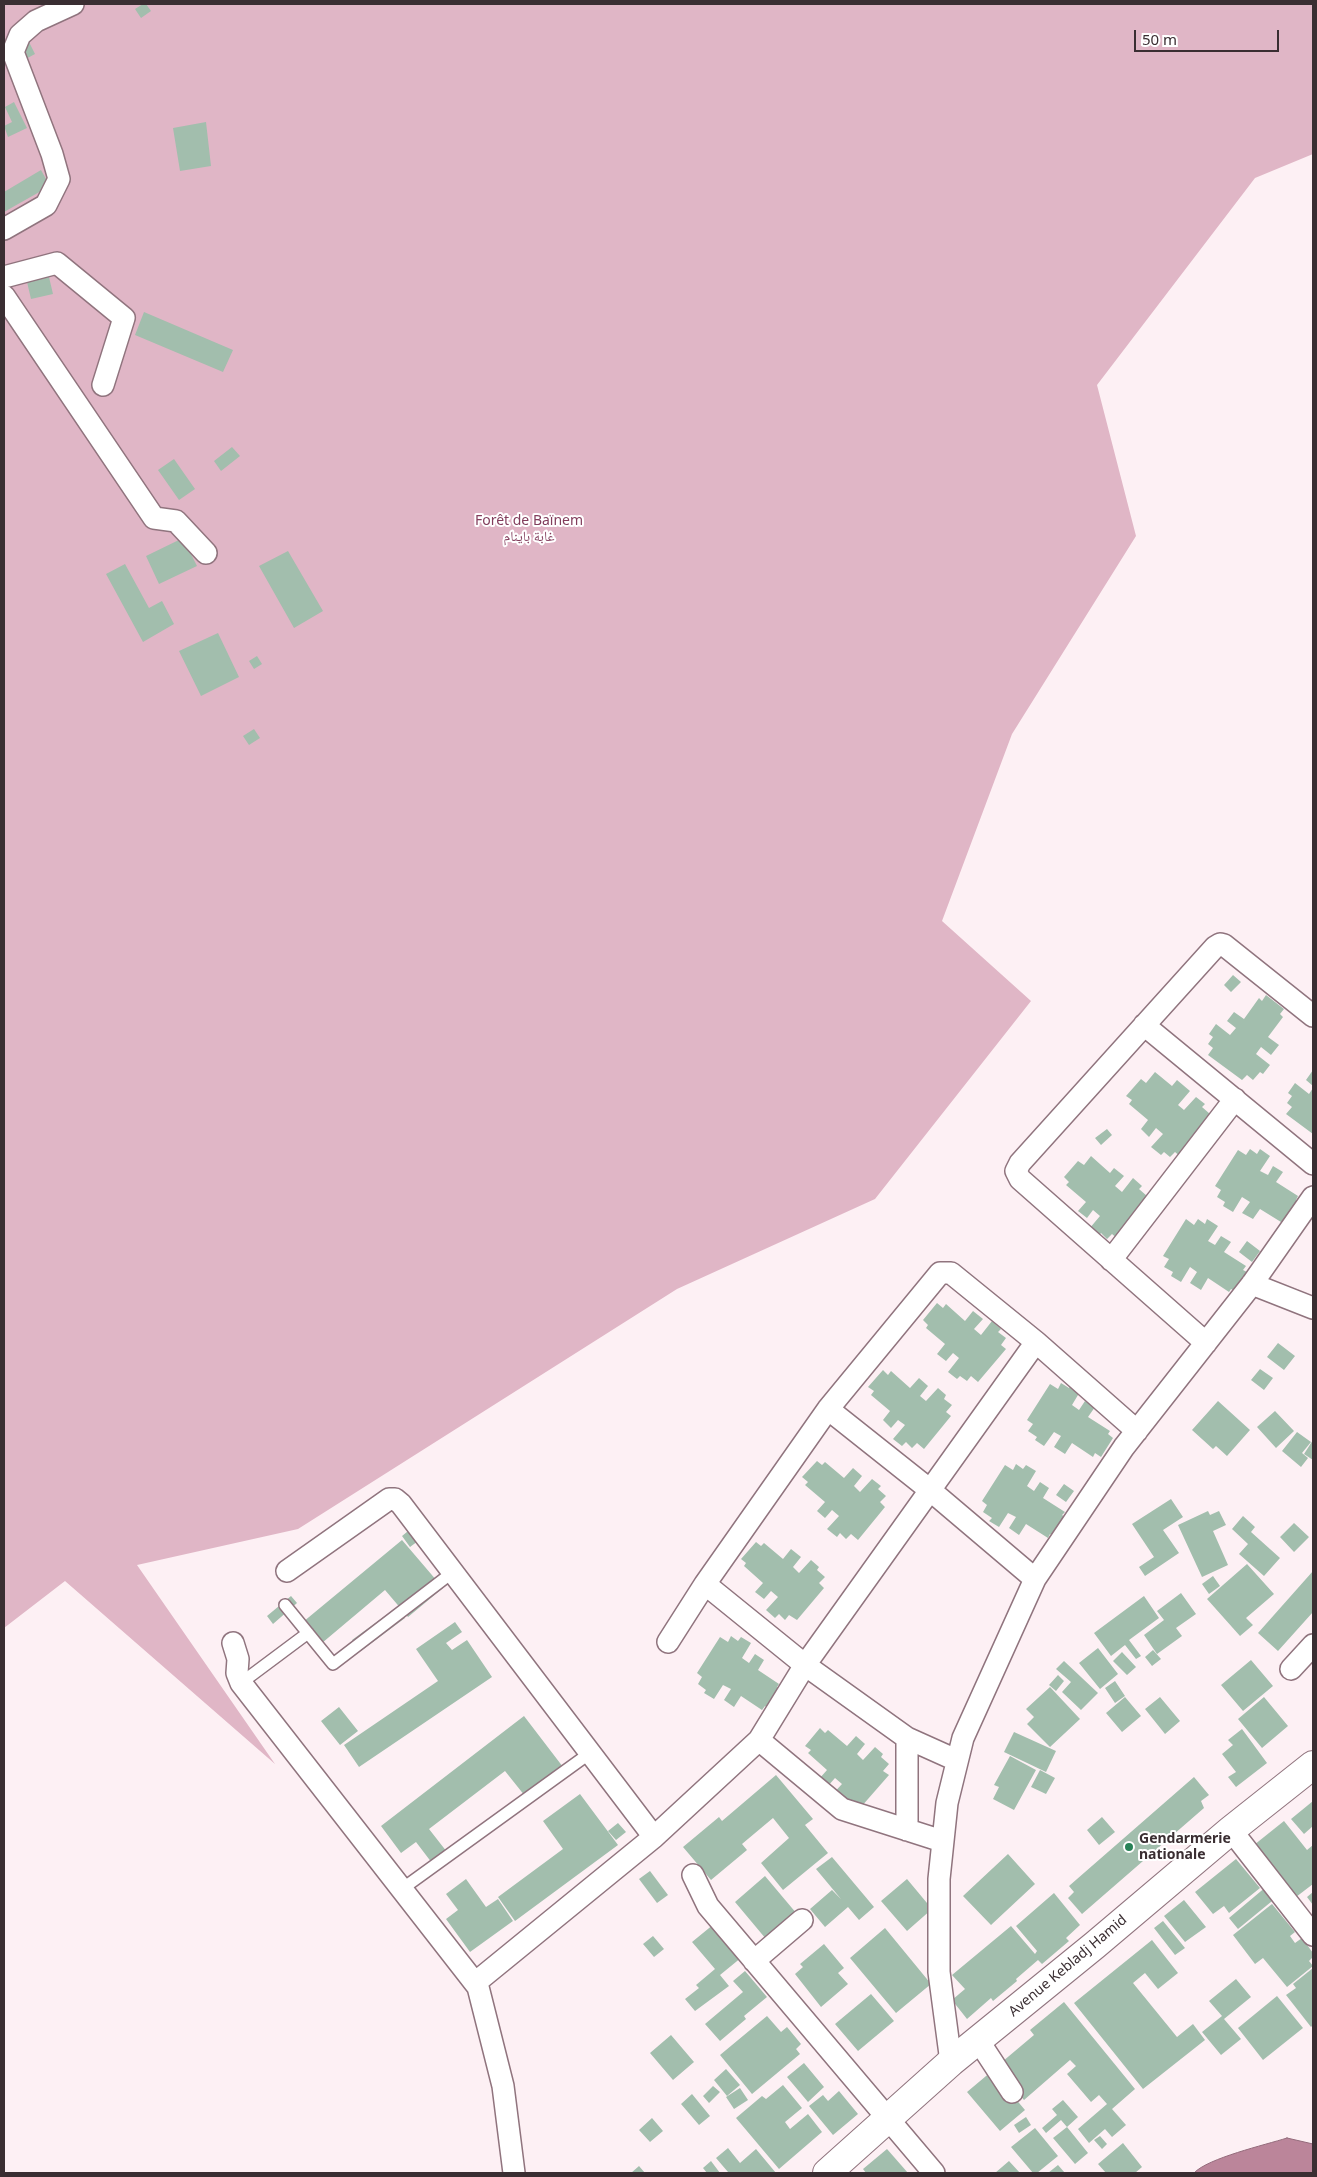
<!DOCTYPE html>
<html>
<head>
<meta charset="utf-8">
<style>
	body { margin:0 }
	#map { position:relative; width:1317px; height:2177px; overflow:hidden; background:#fdf0f4; font-family:"Noto Sans",sans-serif }
	canvas { display:block }
	.frame { position:absolute; inset:0; border:5px solid #3a2e32; pointer-events:none }
	.scale { position:absolute; left:1134px; top:30px; width:145px; height:22px; box-sizing:border-box; border:2px solid #3a2e32; border-top:0; padding-left:6px; font-size:15px; line-height:18px; white-space:nowrap; color:#3a2e32; -webkit-text-stroke:4px #fff; paint-order:stroke }
</style>
</head>
<body>
<div id="map">
<canvas width="1317" height="2177"></canvas>
<div class="frame"></div>
<div class="scale">50 m</div>
</div>
<script>
const context = document.querySelector('canvas').getContext('2d');
context.lineJoin = 'round';
function paint(path, color) {
  context.fillStyle = color;
  context.fill(path, 'evenodd');
}
function stroke(path, color, width, dash) {
  context.strokeStyle = color;
  context.lineWidth = width;
  context.lineCap = dash ? 'butt' : 'round';
  context.setLineDash(dash || []);
  context.stroke(path);
}
function drawText(font, color, halo, rows, align = 'center') {
  context.font = font + ' "Noto Sans","Noto Naskh Arabic",sans-serif';
  context.lineWidth = 4;
  context.setLineDash([]);
  context.textBaseline = 'middle';
  context.strokeStyle = halo;
  context.fillStyle = color;
  for (const [text, x, y, turn = 0] of rows) {
    context.save();
    context.translate(x, y);
    context.rotate((+turn || 0) * Math.PI / 180);
    context.textAlign = isNaN(turn) ? turn : align;
    if (halo) context.strokeText(text, 0, 0);
    context.fillText(text, 0, 0);
    context.restore();
  }
}
const green = new Path2D(`
	M 4,4 L 1313,4 L 1313,154 L 1255,178 L 1097,385 L 1136,536 L 1012,734 L 942,921 L 1031,1001 L 875,1199 L 677,1289 L 298,1529 L 137,1565 L 275,1764 L 65,1581 L 4,1628 Z`);
const water = new Path2D(`
	M 1287,2138 L 1313,2144 L 1313,2173 L 1194,2173 C 1208,2158 1265,2145 1287,2138 Z`);
const building = new Path2D(`
	M 143,4 L 146,4 L 151,11 L 141,18 L 135,9 Z
	M 29,42 L 35,54 L 22,61 L 16,49 Z
	M 14,102 L 27,128 L 8,137 L 4,126 L 12,122 L 5,107 Z
	M 206,122 L 211,166 L 180,171 L 173,128 Z
	M 41,170 L 50,186 L 4,212 L 4,192 Z
	M 49,277 L 53,294 L 31,299 L 27,282 Z
	M 144,312 L 233,350 L 223,372 L 135,335 Z
	M 232,447 L 240,456 L 221,471 L 214,461 Z
	M 174,459 L 195,489 L 179,500 L 158,470 Z
	M 183,538 L 197,566 L 159,584 L 146,556 Z
	M 288,551 L 323,611 L 294,628 L 259,566 Z
	M 125,564 L 149,608 L 162,601 L 174,624 L 143,642 L 106,574 Z
	M 218,633 L 239,677 L 201,696 L 179,651 Z
	M 257,656 L 262,664 L 254,669 L 249,661 Z
	M 254,729 L 260,738 L 249,745 L 243,736 Z
	M 1233,975 L 1241,982 L 1231,992 L 1224,985 Z
	M 1266,995 L 1284,1009 L 1280,1014 L 1283,1017 L 1268,1037 L 1279,1045 L 1271,1055 L 1261,1047 L 1256,1054 L 1270,1065 L 1263,1074 L 1260,1072 L 1253,1080 L 1247,1075 L 1242,1080 L 1208,1055 L 1213,1048 L 1208,1044 L 1213,1037 L 1209,1034 L 1216,1024 L 1230,1035 L 1236,1028 L 1227,1021 L 1234,1012 L 1244,1019 L 1259,998 L 1262,1001 Z
	M 1313,1070 L 1313,1086 L 1306,1080 Z
	M 1155,1072 L 1172,1086 L 1177,1080 L 1190,1091 L 1178,1105 L 1184,1110 L 1196,1097 L 1205,1104 L 1202,1107 L 1210,1114 L 1204,1121 L 1209,1125 L 1182,1158 L 1175,1152 L 1170,1157 L 1164,1152 L 1161,1155 L 1151,1147 L 1163,1134 L 1156,1128 L 1149,1137 L 1141,1129 L 1148,1120 L 1129,1104 L 1132,1100 L 1126,1096 L 1141,1079 L 1146,1083 Z
	M 1295,1083 L 1309,1094 L 1313,1088 L 1313,1134 L 1286,1114 L 1292,1107 L 1287,1103 L 1292,1096 L 1288,1093 Z
	M 1107,1129 L 1112,1135 L 1101,1145 L 1095,1138 Z
	M 1250,1149 L 1257,1154 L 1260,1149 L 1270,1156 L 1260,1171 L 1268,1175 L 1273,1166 L 1283,1172 L 1276,1182 L 1298,1196 L 1296,1200 L 1302,1204 L 1290,1222 L 1284,1219 L 1281,1222 L 1260,1209 L 1253,1219 L 1242,1213 L 1250,1202 L 1242,1197 L 1233,1212 L 1223,1206 L 1225,1202 L 1217,1197 L 1221,1190 L 1215,1186 L 1238,1150 L 1246,1155 Z
	M 1091,1156 L 1110,1173 L 1114,1168 L 1124,1176 L 1115,1186 L 1122,1192 L 1133,1178 L 1142,1186 L 1139,1189 L 1147,1196 L 1141,1202 L 1147,1207 L 1119,1240 L 1112,1234 L 1107,1239 L 1101,1233 L 1098,1237 L 1089,1229 L 1100,1216 L 1093,1210 L 1087,1218 L 1078,1211 L 1086,1202 L 1066,1185 L 1069,1182 L 1064,1177 L 1078,1161 L 1084,1165 Z
	M 1186,1219 L 1194,1225 L 1198,1219 L 1205,1224 L 1207,1219 L 1218,1226 L 1208,1241 L 1215,1245 L 1221,1236 L 1231,1242 L 1224,1252 L 1246,1266 L 1243,1270 L 1249,1273 L 1237,1292 L 1231,1289 L 1229,1292 L 1208,1278 L 1201,1290 L 1190,1283 L 1197,1272 L 1190,1267 L 1181,1282 L 1171,1276 L 1173,1272 L 1164,1267 L 1169,1259 L 1163,1256 Z
	M 1247,1241 L 1260,1251 L 1252,1262 L 1239,1252 Z
	M 937,1303 L 943,1308 L 946,1304 L 965,1321 L 973,1311 L 983,1319 L 974,1329 L 981,1335 L 992,1321 L 1001,1329 L 998,1332 L 1006,1338 L 1001,1345 L 1006,1349 L 978,1382 L 971,1376 L 967,1381 L 960,1376 L 957,1379 L 948,1372 L 959,1358 L 953,1353 L 946,1361 L 937,1354 L 945,1344 L 926,1328 L 928,1325 L 923,1320 Z
	M 1278,1343 L 1295,1356 L 1284,1370 L 1267,1357 Z
	M 1260,1369 L 1273,1378 L 1264,1390 L 1251,1380 Z
	M 883,1370 L 888,1375 L 891,1371 L 910,1388 L 919,1378 L 928,1386 L 920,1396 L 926,1401 L 938,1388 L 946,1395 L 944,1399 L 952,1405 L 946,1412 L 951,1416 L 924,1449 L 917,1443 L 912,1448 L 906,1442 L 902,1446 L 893,1439 L 905,1425 L 898,1420 L 891,1428 L 883,1420 L 890,1411 L 871,1395 L 874,1391 L 868,1387 Z
	M 1061,1383 L 1069,1388 L 1071,1384 L 1081,1390 L 1072,1405 L 1079,1410 L 1085,1401 L 1095,1407 L 1088,1417 L 1110,1431 L 1108,1434 L 1113,1438 L 1101,1457 L 1095,1453 L 1093,1457 L 1072,1443 L 1065,1454 L 1054,1447 L 1061,1436 L 1054,1432 L 1044,1446 L 1035,1440 L 1037,1437 L 1028,1431 L 1033,1424 L 1027,1420 L 1050,1384 L 1058,1389 Z
	M 1218,1401 L 1250,1430 L 1227,1456 L 1216,1446 L 1213,1449 L 1192,1430 Z
	M 1275,1411 L 1294,1431 L 1276,1448 L 1257,1427 Z
	M 1297,1432 L 1311,1442 L 1302,1453 L 1308,1458 L 1301,1467 L 1282,1451 Z
	M 1313,1440 L 1313,1460 L 1304,1454 Z
	M 817,1461 L 822,1465 L 825,1462 L 844,1478 L 853,1468 L 862,1476 L 854,1486 L 860,1492 L 872,1479 L 881,1486 L 878,1489 L 886,1496 L 880,1502 L 885,1507 L 858,1540 L 851,1534 L 846,1539 L 840,1533 L 837,1537 L 827,1529 L 839,1516 L 832,1510 L 825,1518 L 817,1511 L 825,1502 L 805,1485 L 808,1482 L 802,1477 Z
	M 1016,1464 L 1023,1469 L 1026,1465 L 1036,1471 L 1027,1486 L 1034,1491 L 1040,1482 L 1049,1488 L 1043,1498 L 1065,1512 L 1062,1515 L 1068,1519 L 1056,1538 L 1050,1534 L 1048,1538 L 1026,1524 L 1019,1535 L 1009,1528 L 1016,1517 L 1008,1513 L 999,1527 L 989,1521 L 992,1518 L 983,1512 L 987,1505 L 982,1501 L 1005,1465 L 1013,1470 Z
	M 1064,1484 L 1074,1491 L 1066,1502 L 1056,1495 Z
	M 1171,1499 L 1183,1517 L 1163,1530 L 1179,1553 L 1145,1576 L 1139,1567 L 1154,1557 L 1132,1524 Z
	M 1208,1511 L 1210,1515 L 1219,1511 L 1226,1525 L 1213,1531 L 1228,1565 L 1202,1577 L 1178,1525 Z
	M 1243,1516 L 1255,1527 L 1251,1532 L 1280,1558 L 1264,1576 L 1239,1554 L 1248,1544 L 1232,1529 Z
	M 1294,1523 L 1309,1537 L 1294,1552 L 1280,1537 Z
	M 413,1527 L 422,1538 L 410,1547 L 402,1536 Z
	M 402,1540 L 443,1588 L 408,1617 L 385,1590 L 322,1643 L 303,1622 Z
	M 756,1542 L 761,1546 L 764,1543 L 783,1559 L 791,1549 L 801,1557 L 793,1567 L 799,1573 L 811,1560 L 819,1567 L 817,1570 L 825,1577 L 819,1583 L 824,1588 L 797,1620 L 789,1615 L 785,1620 L 779,1614 L 775,1618 L 766,1610 L 778,1597 L 771,1591 L 764,1599 L 755,1592 L 763,1583 L 744,1566 L 746,1563 L 741,1559 Z
	M 1247,1564 L 1274,1594 L 1246,1618 L 1253,1625 L 1240,1636 L 1207,1599 Z
	M 1313,1571 L 1313,1612 L 1278,1651 L 1258,1633 Z
	M 1213,1576 L 1220,1586 L 1209,1594 L 1202,1584 Z
	M 1181,1593 L 1196,1614 L 1176,1628 L 1182,1636 L 1157,1654 L 1144,1635 L 1164,1620 L 1157,1611 Z
	M 291,1596 L 297,1603 L 273,1624 L 267,1616 Z
	M 1144,1596 L 1159,1618 L 1129,1640 L 1141,1656 L 1136,1659 L 1125,1645 L 1111,1656 L 1094,1633 Z
	M 397,1607 L 405,1618 L 361,1651 L 352,1640 Z
	M 455,1622 L 462,1632 L 446,1643 L 452,1650 L 467,1640 L 492,1677 L 359,1767 L 344,1745 L 438,1681 L 416,1649 Z
	M 731,1636 L 738,1641 L 741,1637 L 751,1643 L 742,1658 L 749,1663 L 755,1654 L 764,1660 L 758,1670 L 779,1684 L 777,1687 L 783,1691 L 771,1710 L 765,1706 L 762,1710 L 741,1696 L 734,1707 L 724,1700 L 731,1689 L 723,1685 L 714,1699 L 704,1693 L 706,1690 L 698,1684 L 702,1677 L 697,1673 L 720,1637 L 728,1642 Z
	M 1098,1648 L 1118,1674 L 1100,1689 L 1079,1663 Z
	M 1153,1650 L 1161,1659 L 1152,1666 L 1145,1657 Z
	M 1122,1652 L 1136,1667 L 1127,1675 L 1113,1661 Z
	M 1251,1660 L 1273,1686 L 1243,1711 L 1221,1685 Z
	M 1064,1661 L 1098,1693 L 1081,1710 L 1062,1692 L 1071,1682 L 1056,1669 Z
	M 1058,1675 L 1064,1681 L 1056,1691 L 1049,1685 Z
	M 1115,1681 L 1125,1696 L 1115,1703 L 1105,1688 Z
	M 1050,1687 L 1080,1719 L 1050,1747 L 1027,1724 L 1034,1717 L 1026,1709 Z
	M 1125,1697 L 1141,1716 L 1122,1732 L 1106,1713 Z
	M 1160,1697 L 1180,1721 L 1165,1734 L 1145,1709 Z
	M 1264,1697 L 1288,1726 L 1262,1748 L 1238,1719 Z
	M 339,1707 L 358,1731 L 340,1745 L 321,1721 Z
	M 524,1716 L 563,1767 L 525,1796 L 505,1771 L 429,1829 L 447,1852 L 432,1863 L 416,1842 L 401,1853 L 381,1826 Z
	M 820,1728 L 825,1733 L 828,1730 L 847,1746 L 856,1736 L 865,1744 L 857,1754 L 863,1760 L 875,1747 L 883,1754 L 881,1757 L 889,1764 L 883,1771 L 889,1775 L 861,1807 L 854,1801 L 849,1807 L 830,1797 L 842,1784 L 835,1778 L 828,1786 L 819,1779 L 827,1770 L 808,1753 L 811,1750 L 805,1746 Z
	M 1242,1729 L 1267,1763 L 1236,1787 L 1228,1777 L 1236,1772 L 1222,1754 L 1233,1745 L 1228,1740 Z
	M 1014,1732 L 1056,1751 L 1046,1772 L 1004,1752 Z
	M 1010,1756 L 1036,1770 L 1014,1810 L 993,1799 L 999,1787 L 994,1785 Z
	M 1040,1770 L 1055,1778 L 1046,1794 L 1031,1787 Z
	M 776,1775 L 813,1819 L 805,1825 L 828,1853 L 783,1890 L 761,1863 L 789,1838 L 773,1818 L 742,1844 L 747,1850 L 711,1880 L 683,1847 L 719,1817 L 722,1821 Z
	M 1194,1777 L 1209,1795 L 1201,1801 L 1204,1808 L 1082,1914 L 1068,1898 L 1074,1892 L 1069,1886 Z
	M 580,1794 L 618,1845 L 515,1921 L 498,1897 L 563,1849 L 543,1821 Z
	M 1313,1801 L 1313,1826 L 1304,1834 L 1291,1819 Z
	M 1102,1817 L 1115,1832 L 1099,1845 L 1087,1830 Z
	M 1284,1821 L 1307,1850 L 1313,1845 L 1313,1884 L 1296,1897 L 1254,1845 Z
	M 618,1823 L 626,1832 L 616,1840 L 608,1831 Z
	M 1008,1854 L 1035,1884 L 991,1925 L 963,1896 Z
	M 832,1857 L 874,1907 L 859,1920 L 848,1907 L 825,1927 L 810,1909 L 832,1890 L 841,1899 L 816,1869 Z
	M 1236,1859 L 1260,1888 L 1229,1913 L 1224,1906 L 1213,1914 L 1195,1892 Z
	M 650,1871 L 668,1895 L 657,1903 L 639,1879 Z
	M 765,1876 L 797,1914 L 766,1939 L 735,1902 Z
	M 466,1879 L 486,1907 L 498,1899 L 513,1921 L 470,1952 L 446,1919 L 458,1910 L 446,1894 Z
	M 907,1879 L 932,1909 L 907,1931 L 881,1901 Z
	M 1267,1886 L 1277,1897 L 1238,1929 L 1229,1918 Z
	M 1313,1892 L 1313,1905 L 1307,1897 Z
	M 1054,1893 L 1080,1925 L 1066,1938 L 1069,1941 L 1042,1964 L 1038,1960 L 1016,1979 L 1017,1981 L 993,2001 L 991,1998 L 967,2019 L 952,2000 L 965,1989 L 952,1975 L 1011,1926 L 1035,1954 L 1037,1951 L 1016,1926 Z
	M 1184,1900 L 1206,1927 L 1185,1942 L 1164,1916 Z
	M 1272,1904 L 1295,1932 L 1290,1936 L 1295,1943 L 1302,1938 L 1313,1953 L 1313,1957 L 1309,1961 L 1313,1966 L 1287,1987 L 1263,1958 L 1255,1964 L 1233,1935 Z
	M 1163,1921 L 1185,1948 L 1175,1955 L 1154,1928 Z
	M 714,1924 L 742,1957 L 720,1975 L 729,1986 L 695,2011 L 685,1999 L 699,1988 L 696,1985 L 715,1969 L 692,1942 Z
	M 885,1928 L 931,1984 L 896,2013 L 850,1958 Z
	M 653,1936 L 664,1949 L 654,1957 L 643,1944 Z
	M 1152,1940 L 1178,1973 L 1158,1989 L 1145,1973 L 1133,1983 L 1177,2037 L 1193,2024 L 1205,2040 L 1143,2089 L 1074,2003 Z
	M 824,1944 L 844,1968 L 838,1973 L 848,1984 L 821,2007 L 795,1974 L 803,1967 L 800,1964 Z
	M 1313,1968 L 1313,2025 L 1311,2027 L 1286,1995 L 1296,1988 L 1293,1984 Z
	M 745,1971 L 767,1997 L 744,2016 L 746,2019 L 720,2041 L 705,2024 L 743,1992 L 733,1981 Z
	M 1236,1979 L 1251,1997 L 1224,2019 L 1241,2039 L 1221,2055 L 1202,2032 L 1222,2016 L 1209,2001 Z
	M 871,1994 L 894,2021 L 858,2051 L 835,2024 Z
	M 1277,1996 L 1303,2028 L 1263,2060 L 1238,2028 Z
	M 1064,2002 L 1135,2089 L 1112,2109 L 1126,2125 L 1112,2137 L 1105,2129 L 1089,2143 L 1078,2129 L 1107,2104 L 1099,2095 L 1091,2102 L 1067,2074 L 1076,2066 L 1070,2060 L 1024,2100 L 996,2067 L 1034,2035 L 1030,2030 Z
	M 767,2016 L 781,2032 L 787,2027 L 801,2044 L 796,2049 L 800,2054 L 752,2094 L 720,2055 Z
	M 671,2035 L 694,2062 L 673,2080 L 650,2053 Z
	M 804,2063 L 824,2087 L 808,2102 L 787,2077 Z
	M 726,2069 L 740,2085 L 727,2096 L 714,2080 Z
	M 992,2071 L 1025,2110 L 1000,2131 L 967,2092 Z
	M 783,2085 L 802,2108 L 785,2122 L 790,2129 L 808,2114 L 822,2132 L 779,2169 L 736,2118 L 762,2096 L 766,2099 Z
	M 713,2086 L 720,2092 L 709,2103 L 703,2096 Z
	M 740,2088 L 748,2100 L 734,2109 L 726,2097 Z
	M 839,2091 L 858,2114 L 833,2135 L 809,2106 L 823,2095 L 828,2101 Z
	M 692,2094 L 710,2116 L 699,2125 L 681,2104 Z
	M 1063,2100 L 1078,2117 L 1067,2127 L 1088,2153 L 1075,2164 L 1053,2138 L 1067,2127 L 1061,2120 L 1046,2133 L 1042,2128 L 1057,2115 L 1052,2109 Z
	M 1026,2117 L 1031,2125 L 1019,2133 L 1014,2125 Z
	M 652,2118 L 663,2131 L 650,2142 L 639,2130 Z
	M 1035,2128 L 1058,2156 L 1037,2173 L 1033,2173 L 1011,2147 Z
	M 1100,2136 L 1107,2144 L 1102,2149 L 1094,2140 Z
	M 1123,2143 L 1142,2167 L 1135,2173 L 1106,2173 L 1098,2164 Z
	M 728,2148 L 740,2163 L 756,2149 L 776,2173 L 726,2173 L 728,2172 L 716,2158 Z
	M 887,2149 L 908,2173 L 866,2173 L 863,2169 Z
	M 711,2161 L 720,2173 L 707,2173 L 703,2168 Z
	M 1009,2161 L 1020,2173 L 995,2173 Z
	M 1058,2165 L 1065,2173 L 1048,2173 Z
	M 639,2166 L 645,2173 L 631,2173 Z`);
const service = new Path2D(`
	M 285,1605 L 333,1664 L 453,1572
	M 241,1683 L 308,1633
	M 402,1889 L 590,1753`);
const minor = new Path2D(`
	M 4,229 L 46,205 L 59,179 L 52,154 L 13,52 L 20,35 L 36,21 L 73,4
	M 4,277 L 57,263 L 124,318 L 103,385
	M 4,296 L 154,518 L 176,521 L 206,553
	M 1144,1025 L 1313,1164
	M 1111,1260 L 1235,1099
	M 1252,1284 L 1313,1308
	M 1206,1343 L 1020,1179 L 1016,1171 L 1020,1163 L 1215,947 L 1220,944 L 1224,945 L 1313,1016
	M 828,1409 L 930,1490 L 1035,1579
	M 287,1571 L 389,1499 L 395,1499 L 401,1504 L 654,1837
	M 705,1584 L 805,1665 L 907,1738 L 956,1760
	M 668,1642 L 705,1584 L 828,1409 L 940,1273 L 951,1273 L 1036,1342 L 1137,1431
	M 233,1643 L 238,1659 L 237,1673 L 241,1683 L 478,1987 L 503,2086 L 514,2173
	M 1291,1669 L 1313,1645
	M 907,1738 L 907,1830
	M 759,1740 L 842,1809 L 942,1841
	M 1231,1830 L 1313,1935
	M 693,1875 L 708,1906 L 934,2173
	M 754,1961 L 802,1920
	M 475,1983 L 654,1837 L 759,1740 L 805,1665 L 1036,1342
	M 978,2040 L 1012,2092
	M 951,2062 L 939,1972 L 939,1879 L 947,1803 L 963,1738 L 1035,1579 L 1124,1447 L 1252,1284 L 1313,1197`);
const primary = new Path2D(`
	M 827,2173 L 951,2062 L 1095,1945 L 1231,1830 L 1313,1765`);
const markers = [
	[1129,1847,5,"#288257"]
];
const parkNames = [
	["Forêt de Baïnem",529,521],
	["غابة باينام",529,537]
];
const poiNames = [
	["Gendarmerie",1139,1839],
	["nationale",1139,1855]
];
const streetNames = [
	["Avenue Kebladj Hamid",1068,1966,-40]
];
paint(green, '#e0b6c6');
paint(water, '#bb859a');
stroke(water, '#946b7b', 1);
paint(building, '#a2bead');
stroke(service, '#90747e', 14);
stroke(minor, '#90747e', 24);
stroke(primary, '#90747e', 30);
stroke(service, '#fff', 11);
stroke(minor, '#fff', 21);
stroke(primary, '#fff', 28);
for (const [x, y, r, color] of markers) {
  const dot = new Path2D();
  dot.arc(x, y, r, 0, 2 * Math.PI);
  context.fillStyle = color;
  context.fill(dot);
  stroke(dot, '#fff', 2);
}
drawText('14px', '#823d5c', '#fff', parkNames);
drawText('bold 14px', '#3a2e32', '#fff', poiNames, 'left');
drawText('14px', '#3a2e32', '#fff', streetNames);
</script>
</body>
</html>
